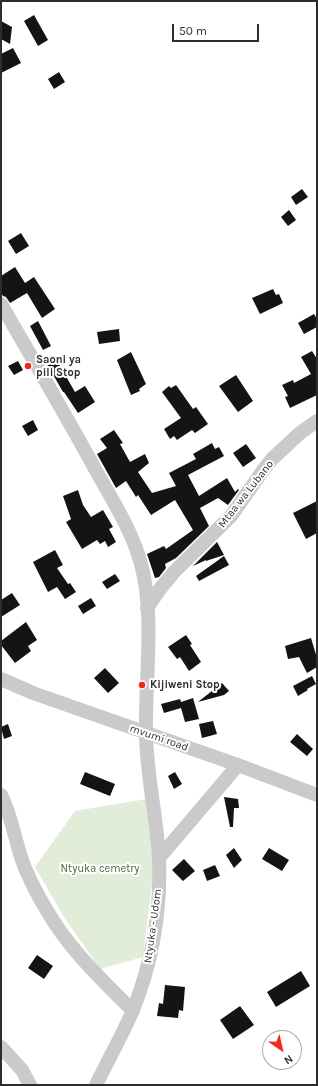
<!DOCTYPE html>
<html>
<head>
<meta charset="utf-8">
<style>
	body { margin:0 }
	#map { position:relative; width:318px; height:1086px; overflow:hidden; background:#fff; font-family:Karla,sans-serif }
	canvas { display:block }
	.frame { position:absolute; inset:0; border:2px solid #2d2d2d; pointer-events:none }
	.north { position:absolute; left:262px; top:1030px; width:40px; height:40px; box-sizing:border-box; background:#fff; border:1px solid #ababab; border-radius:50%; rotate:146deg; font-size:11px; font-weight:700; line-height:16px; text-align:center; color:#2d2d2d }
	.north::after { content:''; display:block; margin:auto; width:14px; height:18px; background:#f12921; clip-path:polygon(50% 0,100% 100%,50% 72%,0 100%) }
	.scale { position:absolute; left:172px; top:24px; width:87px; height:18px; box-sizing:border-box; border:2px solid #2d2d2d; border-top:0; padding-left:5px; font-size:12px; line-height:14px; white-space:nowrap; color:#2d2d2d; -webkit-text-stroke:3px #fff; paint-order:stroke }
</style>
</head>
<body>
<div id="map">
<canvas width="318" height="1086"></canvas>
<div class="frame"></div>
<div class="north">N</div>
<div class="scale">50 m</div>
</div>
<script>
const context = document.querySelector('canvas').getContext('2d');
context.lineJoin = 'round';
function paint(path, color) {
  context.fillStyle = color;
  context.fill(path, 'evenodd');
}
function stroke(path, color, width, dash) {
  context.strokeStyle = color;
  context.lineWidth = width;
  context.lineCap = dash ? 'butt' : 'round';
  context.setLineDash(dash || []);
  context.stroke(path);
}
function drawText(font, color, halo, rows, align = 'center') {
  context.font = font + ' Karla,sans-serif';
  context.lineWidth = 4;
  context.setLineDash([]);
  context.textBaseline = 'middle';
  context.strokeStyle = halo;
  context.fillStyle = color;
  for (const [text, x, y, turn = 0] of rows) {
    context.save();
    context.translate(x, y);
    context.rotate((+turn || 0) * Math.PI / 180);
    context.textAlign = isNaN(turn) ? turn : align;
    if (halo) context.strokeText(text, 0, 0);
    context.fillText(text, 0, 0);
    context.restore();
  }
}
const green = new Path2D(`
	M 147,799 L 155,858 L 143,957 L 100,969 L 64,917 L 35,867 L 75,811 Z`);
const building = new Path2D(`
	M 34,15 L 48,40 L 38,46 L 24,21 Z
	M 1,21 L 12,27 L 10,44 L 1,39 Z
	M 13,48 L 21,63 L 1,73 L 1,54 Z
	M 59,72 L 65,82 L 54,89 L 48,79 Z
	M 302,189 L 308,197 L 296,205 L 291,197 Z
	M 289,210 L 296,220 L 288,226 L 281,217 Z
	M 21,233 L 29,246 L 16,254 L 8,241 Z
	M 15,267 L 25,283 L 34,277 L 55,309 L 42,318 L 27,293 L 10,303 L 6,297 L 3,296 L 1,293 L 1,276 Z
	M 273,289 L 276,295 L 279,294 L 283,303 L 260,314 L 252,298 Z
	M 314,314 L 317,319 L 317,327 L 304,334 L 298,323 Z
	M 38,321 L 51,346 L 43,350 L 30,326 Z
	M 119,329 L 120,341 L 99,344 L 97,332 Z
	M 312,351 L 317,359 L 317,395 L 290,408 L 285,397 L 288,396 L 282,385 L 293,380 L 294,383 L 311,374 L 301,357 Z
	M 131,352 L 146,384 L 139,389 L 140,391 L 131,395 L 117,360 Z
	M 56,359 L 75,392 L 85,386 L 95,402 L 78,413 L 64,392 L 63,392 L 47,364 Z
	M 18,361 L 23,370 L 14,375 L 8,366 Z
	M 236,375 L 253,401 L 238,412 L 219,386 Z
	M 176,385 L 193,409 L 196,407 L 208,424 L 195,433 L 192,430 L 177,440 L 174,436 L 170,439 L 164,429 L 181,418 L 162,392 L 169,386 L 171,388 Z
	M 33,420 L 38,430 L 28,436 L 22,426 Z
	M 114,430 L 123,443 L 120,444 L 130,462 L 145,454 L 149,463 L 138,472 L 152,493 L 176,486 L 169,473 L 196,459 L 193,454 L 212,443 L 215,449 L 219,447 L 224,456 L 188,475 L 199,496 L 227,478 L 235,492 L 238,489 L 239,490 L 228,505 L 218,498 L 200,508 L 209,526 L 176,558 L 165,564 L 166,568 L 159,577 L 155,578 L 147,554 L 164,546 L 166,549 L 193,530 L 175,500 L 151,515 L 138,495 L 136,497 L 126,481 L 116,488 L 97,454 L 107,448 L 100,439 Z
	M 246,444 L 256,458 L 243,467 L 233,453 Z
	M 78,490 L 83,505 L 91,517 L 103,510 L 113,527 L 109,529 L 116,542 L 108,547 L 105,541 L 100,544 L 97,540 L 82,549 L 66,522 L 71,519 L 63,496 Z
	M 317,501 L 317,533 L 306,539 L 293,513 Z
	M 217,542 L 224,555 L 206,561 L 206,560 L 193,566 Z
	M 55,550 L 63,565 L 57,568 L 68,584 L 70,583 L 76,592 L 65,599 L 57,587 L 48,592 L 33,562 Z
	M 224,556 L 229,565 L 199,581 L 196,576 Z
	M 115,574 L 120,581 L 107,589 L 102,582 Z
	M 12,593 L 20,605 L 1,617 L 1,600 Z
	M 91,598 L 96,606 L 83,614 L 78,606 Z
	M 26,622 L 37,640 L 28,646 L 31,651 L 15,663 L 1,645 L 1,641 Z
	M 186,635 L 192,644 L 190,645 L 201,662 L 189,671 L 180,657 L 177,659 L 168,647 Z
	M 311,638 L 317,658 L 317,667 L 307,673 L 299,657 L 288,659 L 285,646 Z
	M 105,668 L 119,683 L 108,693 L 94,678 Z
	M 312,676 L 316,684 L 307,689 L 308,690 L 298,696 L 293,686 Z
	M 222,683 L 229,691 L 224,695 L 198,702 Z
	M 193,698 L 199,719 L 185,722 L 181,708 L 164,713 L 161,704 L 180,699 L 181,702 Z
	M 213,721 L 217,734 L 202,738 L 199,724 Z
	M 8,724 L 12,736 L 4,739 L 1,727 Z
	M 297,734 L 313,749 L 307,756 L 290,742 Z
	M 85,772 L 115,784 L 110,796 L 80,784 Z
	M 175,772 L 182,784 L 174,789 L 168,776 Z
	M 224,797 L 238,799 L 239,808 L 234,808 L 233,827 L 230,827 Z
	M 234,848 L 242,860 L 234,868 L 226,855 Z
	M 269,848 L 289,860 L 282,871 L 262,859 Z
	M 184,859 L 195,871 L 183,881 L 172,870 Z
	M 215,865 L 220,876 L 207,881 L 203,870 Z
	M 37,955 L 53,966 L 44,979 L 28,968 Z
	M 301,971 L 310,986 L 276,1007 L 267,992 Z
	M 165,985 L 185,987 L 183,1011 L 179,1010 L 178,1018 L 157,1016 L 159,1003 L 163,1004 Z
	M 240,1006 L 254,1025 L 233,1039 L 220,1020 Z`);
const minor = new Path2D(`
	M 1,304 C 32,358 64,412 94,467 C 111,498 132,530 141,564 C 155,615 145,678 146,731 C 146,774 157,816 159,859 C 161,910 152,963 133,1010 C 122,1036 108,1060 96,1085
	M 147,608 L 160,589 L 174,572 L 231,516 L 264,469 L 272,459 L 300,433 L 317,421
	M 1,679 L 33,693 L 238,765 L 317,795
	M 1,795 C 13,818 15,844 25,868 C 31,882 38,896 46,909 C 68,948 101,979 133,1011
	M 159,858 L 238,765
	M 1,1047 L 22,1070 L 30,1085`);
const markers = [
	[28,366,4,"#f12921"],
	[142,685,4,"#f12921"]
];
const poiNames = [
	["Saoni ya",36,360],
	["pili Stop",36,373],
	["Kijiweni Stop",150,685]
];
const streetNames = [
	["Mtaa wa Lubano",246,494,-52],
	["mvumi road",159,738,19],
	["Ntyuka - Udom",153,926,-82]
];
const parkNames = [
	["Ntyuka cemetry",100,869]
];
paint(green, '#e1ecd9');
paint(building, '#141414');
stroke(minor, '#cacaca', 14);
for (const [x, y, r, color] of markers) {
  const dot = new Path2D();
  dot.arc(x, y, r, 0, 2 * Math.PI);
  context.fillStyle = color;
  context.fill(dot);
  stroke(dot, '#fff', 1.5);
}
drawText('bold 11px', '#2d2d2d', '#fff', poiNames, 'left');
drawText('11px', '#2d2d2d', '#fff', streetNames);
drawText('11px', '#4a6b37', '#fff', parkNames);
</script>
</body>
</html>
